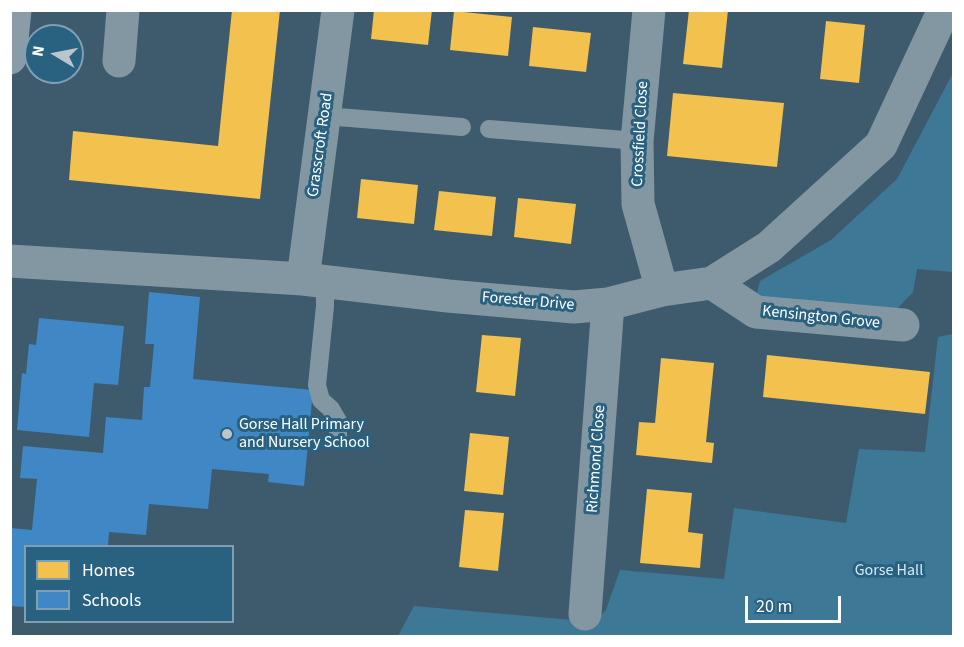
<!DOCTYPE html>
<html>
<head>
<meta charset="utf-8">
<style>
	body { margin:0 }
	#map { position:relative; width:964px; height:647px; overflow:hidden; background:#3d5b6d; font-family:"Source Sans 3",sans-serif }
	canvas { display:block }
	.frame { position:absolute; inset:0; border:12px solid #fff; pointer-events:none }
	.legend { position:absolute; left:24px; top:545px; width:210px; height:78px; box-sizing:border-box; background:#296181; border:2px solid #7fa0b3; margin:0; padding:8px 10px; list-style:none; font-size:18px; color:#fff }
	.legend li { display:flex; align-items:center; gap:12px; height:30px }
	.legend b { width:30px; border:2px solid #7fa0b3 }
	.north { position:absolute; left:24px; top:24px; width:60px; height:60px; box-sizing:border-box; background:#296181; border:2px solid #7fa0b3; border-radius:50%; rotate:280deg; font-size:16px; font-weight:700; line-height:24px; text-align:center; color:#fff }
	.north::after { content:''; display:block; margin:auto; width:21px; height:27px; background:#bbc6cc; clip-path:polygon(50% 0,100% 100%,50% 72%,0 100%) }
	.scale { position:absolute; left:745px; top:596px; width:96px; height:27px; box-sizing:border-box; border:3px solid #fff; border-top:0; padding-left:8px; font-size:18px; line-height:21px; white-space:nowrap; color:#fff; -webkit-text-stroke:4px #296181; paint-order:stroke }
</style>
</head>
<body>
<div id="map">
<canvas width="964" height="647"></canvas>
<div class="frame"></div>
<ul class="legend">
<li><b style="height:16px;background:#f2c14e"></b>Homes</li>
<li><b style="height:16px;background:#3f88c5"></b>Schools</li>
</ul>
<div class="north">N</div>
<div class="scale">20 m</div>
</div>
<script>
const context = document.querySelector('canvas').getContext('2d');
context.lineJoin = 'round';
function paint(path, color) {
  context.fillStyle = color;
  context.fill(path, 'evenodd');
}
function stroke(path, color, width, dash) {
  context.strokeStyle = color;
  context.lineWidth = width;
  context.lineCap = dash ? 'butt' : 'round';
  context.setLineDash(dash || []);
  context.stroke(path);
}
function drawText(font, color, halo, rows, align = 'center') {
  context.font = font + ' "Source Sans 3",sans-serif';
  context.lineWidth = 6;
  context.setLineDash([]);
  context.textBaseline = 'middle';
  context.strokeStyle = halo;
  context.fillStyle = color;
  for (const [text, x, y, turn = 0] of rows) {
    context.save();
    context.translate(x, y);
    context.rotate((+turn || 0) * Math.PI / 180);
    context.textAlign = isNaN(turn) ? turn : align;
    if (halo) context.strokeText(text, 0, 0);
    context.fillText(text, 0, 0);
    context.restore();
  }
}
const green = new Path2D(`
	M 953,73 L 953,272 L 917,269 L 913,292 L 895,311 L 767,303 L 757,293 L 760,281 L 831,240 L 897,179 Z
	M 953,334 L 953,636 L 398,636 L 414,606 L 595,622 L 606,610 L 620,570 L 724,579 L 734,508 L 846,523 L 859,449 L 925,452 L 938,337 Z`);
const homes = new Path2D(`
	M 232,10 L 280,10 L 260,199 L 69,180 L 73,131 L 218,146 Z
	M 374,10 L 432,10 L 428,45 L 371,39 Z
	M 689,10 L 728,10 L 722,68 L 683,64 Z
	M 454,11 L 512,17 L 508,56 L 450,50 Z
	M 826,21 L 865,25 L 859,83 L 820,79 Z
	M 533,27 L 591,33 L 586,72 L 529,66 Z
	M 673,93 L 784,103 L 777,167 L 667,156 Z
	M 361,179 L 418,185 L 414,224 L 357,218 Z
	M 439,191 L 496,197 L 492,236 L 434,230 Z
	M 518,198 L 576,204 L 571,244 L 514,237 Z
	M 482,335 L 521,338 L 515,396 L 476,392 Z
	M 767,355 L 930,372 L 925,414 L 763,397 Z
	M 661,358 L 714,363 L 706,442 L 714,443 L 712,463 L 636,455 L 639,422 L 655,423 Z
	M 470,433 L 509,437 L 503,495 L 464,491 Z
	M 647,489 L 692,493 L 688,532 L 703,534 L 700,568 L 640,563 Z
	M 465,510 L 504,513 L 498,571 L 459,567 Z`);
const schools = new Path2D(`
	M 149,292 L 200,297 L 193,379 L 313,390 L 304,486 L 268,482 L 269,474 L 212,469 L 208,509 L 149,504 L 146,535 L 109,532 L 108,546 L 26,546 L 26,607 L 10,606 L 10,528 L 32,530 L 37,479 L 20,478 L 23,446 L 103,453 L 106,417 L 142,420 L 144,387 L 150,387 L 154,344 L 145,344 Z
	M 39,318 L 124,326 L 118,385 L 94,383 L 89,437 L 17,430 L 22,373 L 26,374 L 29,344 L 36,345 Z`);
const lane = new Path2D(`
	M 325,116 L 462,127
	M 489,129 L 637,141
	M 325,282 L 325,306 L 317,385 L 321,400 L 331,409 L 338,421 L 338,441`);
const street = new Path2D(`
	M 649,10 L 637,141 L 638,204 L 662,290
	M 119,61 L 123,10
	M 10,261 L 303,279 L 448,296 L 574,307 L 608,304 L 662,290 L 712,283 L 769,247 L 881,145 L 944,10
	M 303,279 L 338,10
	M 712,283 L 756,312 L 903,325
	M 585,614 L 608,304`);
const secondary = new Path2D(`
	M 10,58 L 15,10`);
const markers = [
	[227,434,6,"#bbc6cc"]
];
const streetNames = [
	["Crossfield Close",641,134,-87],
	["Grasscroft Road",321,145,-82],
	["Forester Drive",528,302,5],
	["Kensington Grove",821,318,6],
	["Richmond Close",597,459,-86]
];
const poiNames = [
	["Gorse Hall Primary",239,425],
	["and Nursery School",239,443]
];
const parkNames = [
	["Gorse Hall",889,571]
];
paint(green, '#3e7897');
paint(homes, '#f2c14e');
paint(schools, '#3f88c5');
stroke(lane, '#8397a3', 18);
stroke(street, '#8397a3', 33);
stroke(secondary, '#899ca8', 33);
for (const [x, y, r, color] of markers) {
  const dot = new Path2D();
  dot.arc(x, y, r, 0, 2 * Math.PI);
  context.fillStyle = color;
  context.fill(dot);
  stroke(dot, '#296181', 2);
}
drawText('16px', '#fff', '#296181', streetNames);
drawText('16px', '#fff', '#296181', poiNames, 'left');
drawText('16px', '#d4e9f5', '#296181', parkNames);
</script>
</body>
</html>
